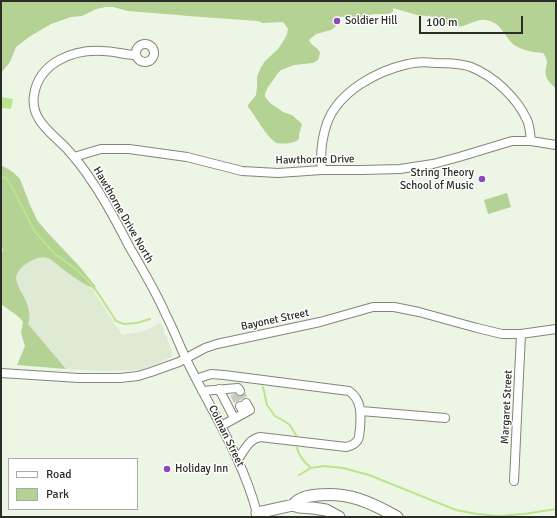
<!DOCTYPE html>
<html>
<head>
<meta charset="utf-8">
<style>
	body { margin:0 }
	#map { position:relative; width:557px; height:518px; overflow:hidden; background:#edf5e5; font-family:Signika,sans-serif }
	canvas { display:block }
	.frame { position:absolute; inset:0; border:2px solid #2a2d27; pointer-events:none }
	.legend { position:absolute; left:8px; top:458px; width:130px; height:52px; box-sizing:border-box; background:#fff; border:1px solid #aaaba9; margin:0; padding:5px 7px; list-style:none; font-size:12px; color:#2a2d27 }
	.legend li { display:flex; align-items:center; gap:8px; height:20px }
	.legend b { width:20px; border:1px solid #aaaba9 }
	.scale { position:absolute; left:419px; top:16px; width:104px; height:18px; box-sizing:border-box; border:2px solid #2a2d27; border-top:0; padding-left:5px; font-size:12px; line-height:14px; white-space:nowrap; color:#2a2d27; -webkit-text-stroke:3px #fff; paint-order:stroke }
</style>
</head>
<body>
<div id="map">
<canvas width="557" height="518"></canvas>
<div class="frame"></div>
<ul class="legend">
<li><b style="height:5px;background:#fff"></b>Road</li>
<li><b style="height:11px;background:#b3d293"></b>Park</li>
</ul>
<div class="scale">100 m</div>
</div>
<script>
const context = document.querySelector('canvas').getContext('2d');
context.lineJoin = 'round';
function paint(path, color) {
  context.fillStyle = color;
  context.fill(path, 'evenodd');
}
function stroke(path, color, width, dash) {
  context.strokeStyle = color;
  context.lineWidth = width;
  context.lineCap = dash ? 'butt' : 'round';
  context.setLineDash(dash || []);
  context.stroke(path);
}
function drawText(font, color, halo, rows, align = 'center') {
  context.font = font + ' Signika,sans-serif';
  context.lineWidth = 3;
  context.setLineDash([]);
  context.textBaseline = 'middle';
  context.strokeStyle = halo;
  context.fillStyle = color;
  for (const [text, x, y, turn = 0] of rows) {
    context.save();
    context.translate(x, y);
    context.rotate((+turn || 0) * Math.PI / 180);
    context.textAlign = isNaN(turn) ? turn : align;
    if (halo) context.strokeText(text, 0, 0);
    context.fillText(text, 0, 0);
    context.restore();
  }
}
const built = new Path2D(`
	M 39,257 L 50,259 L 68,273 L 88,285 L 93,290 L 122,335 L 144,331 L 161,323 L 172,352 L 172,355 L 171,357 L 149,367 L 138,370 L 103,371 L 66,369 L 28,324 L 30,321 L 30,311 L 24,298 L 17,285 L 16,280 L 19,271 L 26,264 L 35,259 Z`);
const green = new Path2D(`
	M 1,1 L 556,1 L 556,89 C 553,85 547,81 546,76 C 544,66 551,63 543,53 C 534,52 524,51 516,46 C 504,39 505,24 486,20 C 477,18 466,27 456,27 C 450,27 444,22 438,21 L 437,20 L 437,17 L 417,15 L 393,8 L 393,12 C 388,15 381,14 375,14 C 367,15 360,18 353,18 C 347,18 343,15 337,18 L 336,20 L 337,25 L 335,27 L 331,30 L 316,34 L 309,40 C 311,46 318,47 320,53 L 318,60 L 313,63 L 294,65 L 281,70 L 277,74 L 274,79 L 268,87 L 265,94 L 265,97 L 270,103 L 283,112 L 292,115 L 301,123 L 302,125 L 299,134 L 299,139 C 293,144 284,144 276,143 C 264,134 258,119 248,107 L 248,105 L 256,95 L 257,87 L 257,77 L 261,67 L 265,61 L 278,49 L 284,40 L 287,34 L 288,29 L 284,23 L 282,22 L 263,23 L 258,21 L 188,16 L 178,15 L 128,11 L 113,7 L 106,7 L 96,9 L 82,16 L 71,17 L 51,24 L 29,37 L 16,47 L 10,62 L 1,73 Z
	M 1,165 L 13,172 L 20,179 L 30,205 L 37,220 L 47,232 L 80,267 L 96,287 L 93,288 C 78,282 63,269 50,259 C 41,256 36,258 29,262 C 11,274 15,281 24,297 C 28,304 32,317 28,324 L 66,369 L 17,365 L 25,346 L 21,333 L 23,322 L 19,317 L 1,304 L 1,255 L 3,250 L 1,244 Z
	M 507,193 L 511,207 L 488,214 L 484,200 Z`);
const water = new Path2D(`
	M 1,97 L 13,99 L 11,109 L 1,108 Z`);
const stream = new Path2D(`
	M 1,177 L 6,178 L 12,187 L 35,232 L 55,254 L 78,271 L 88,281 L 98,293 L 116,321 L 124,324 L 137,323 L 150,319
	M 263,387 L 267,405 L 275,416 L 289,424 L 296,435
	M 297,448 C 299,456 304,462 311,468
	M 299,475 L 311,468 L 324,466 L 343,468 L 369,475 L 456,510 L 477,514 L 499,516 L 524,514 L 556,509`);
const minorTunnel = new Path2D(`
	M 240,391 L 246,403
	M 234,394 L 240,406`);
const minor = new Path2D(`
	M136 53a9 9 0 1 1 18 0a9 9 0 1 1-18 0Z
	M 136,55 C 125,55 114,51 103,51 C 74,49 39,62 34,95 C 30,120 52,133 67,149 C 76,159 84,169 91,180 C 106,201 118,225 130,248 C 143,270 156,292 166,315 C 175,332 181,350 190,367 C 214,415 243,460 257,513
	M 74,157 L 101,149 L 129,149 L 187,157 L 242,171 L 278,173 L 322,170 L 361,170 L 400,169 L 433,164 L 459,157 L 512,141 L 531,141 L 556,145
	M 322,170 C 320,155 322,138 327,123 C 339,91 377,71 408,64 C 416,62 426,62 435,63 C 447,63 460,63 471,67 C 494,76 517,98 527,120 C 530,126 530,134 531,141
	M 1,373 L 79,378 L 120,378 L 138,376 L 151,372 L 179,362 L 205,348 L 217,344 L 320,322 L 373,307 L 394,307 L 419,312 L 477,328 L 502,334 L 521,334 L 556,329
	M 196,379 L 211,374 L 224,375 L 349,391 C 362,400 361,414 360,429 C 359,433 360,438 357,441 C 354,445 351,446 346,447 L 260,437 C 249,439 244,451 238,459
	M 219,389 L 234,418
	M 202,391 L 238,388 L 240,391
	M 240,406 L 244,413
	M 361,411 L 445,418
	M 221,426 L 250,410 L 246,403
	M 514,481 L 521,334`);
const major = new Path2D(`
	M 293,505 C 300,497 308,496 318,495 C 349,492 370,502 397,517
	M 258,517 L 257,513 L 293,505 L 299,507 L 313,508 L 326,510 L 339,517`);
const markers = [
	[337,21,4,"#8e48bb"],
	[482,179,4,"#8e48bb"],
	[167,469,4,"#8e48bb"]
];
const poiNames = [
	["Soldier Hill",345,21],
	["String Theory",474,173,"right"],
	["School of Music",474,186,"right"],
	["Holiday Inn",175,469]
];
const streetNames = [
	["Hawthorne Drive",315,160,-1],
	["Hawthorne Drive North",123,215,60],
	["Bayonet Street",275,320,-12],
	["Margaret Street",507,407,-87],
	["Colman Street",226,436,64]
];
paint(built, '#deead3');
paint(green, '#b3d293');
paint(water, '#bae58c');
stroke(stream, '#bae58c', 2);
stroke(minorTunnel, '#c6cdbf', 8, [8, 4]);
stroke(minor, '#808779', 10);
stroke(major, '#808779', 13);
stroke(minor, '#fff', 8);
stroke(major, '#fff', 11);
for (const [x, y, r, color] of markers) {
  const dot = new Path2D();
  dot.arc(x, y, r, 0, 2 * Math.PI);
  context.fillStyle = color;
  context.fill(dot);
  stroke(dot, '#fff', 1.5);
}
drawText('11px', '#2a2d27', '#fff', poiNames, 'left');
drawText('11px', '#2a2d27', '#fff', streetNames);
</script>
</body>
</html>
